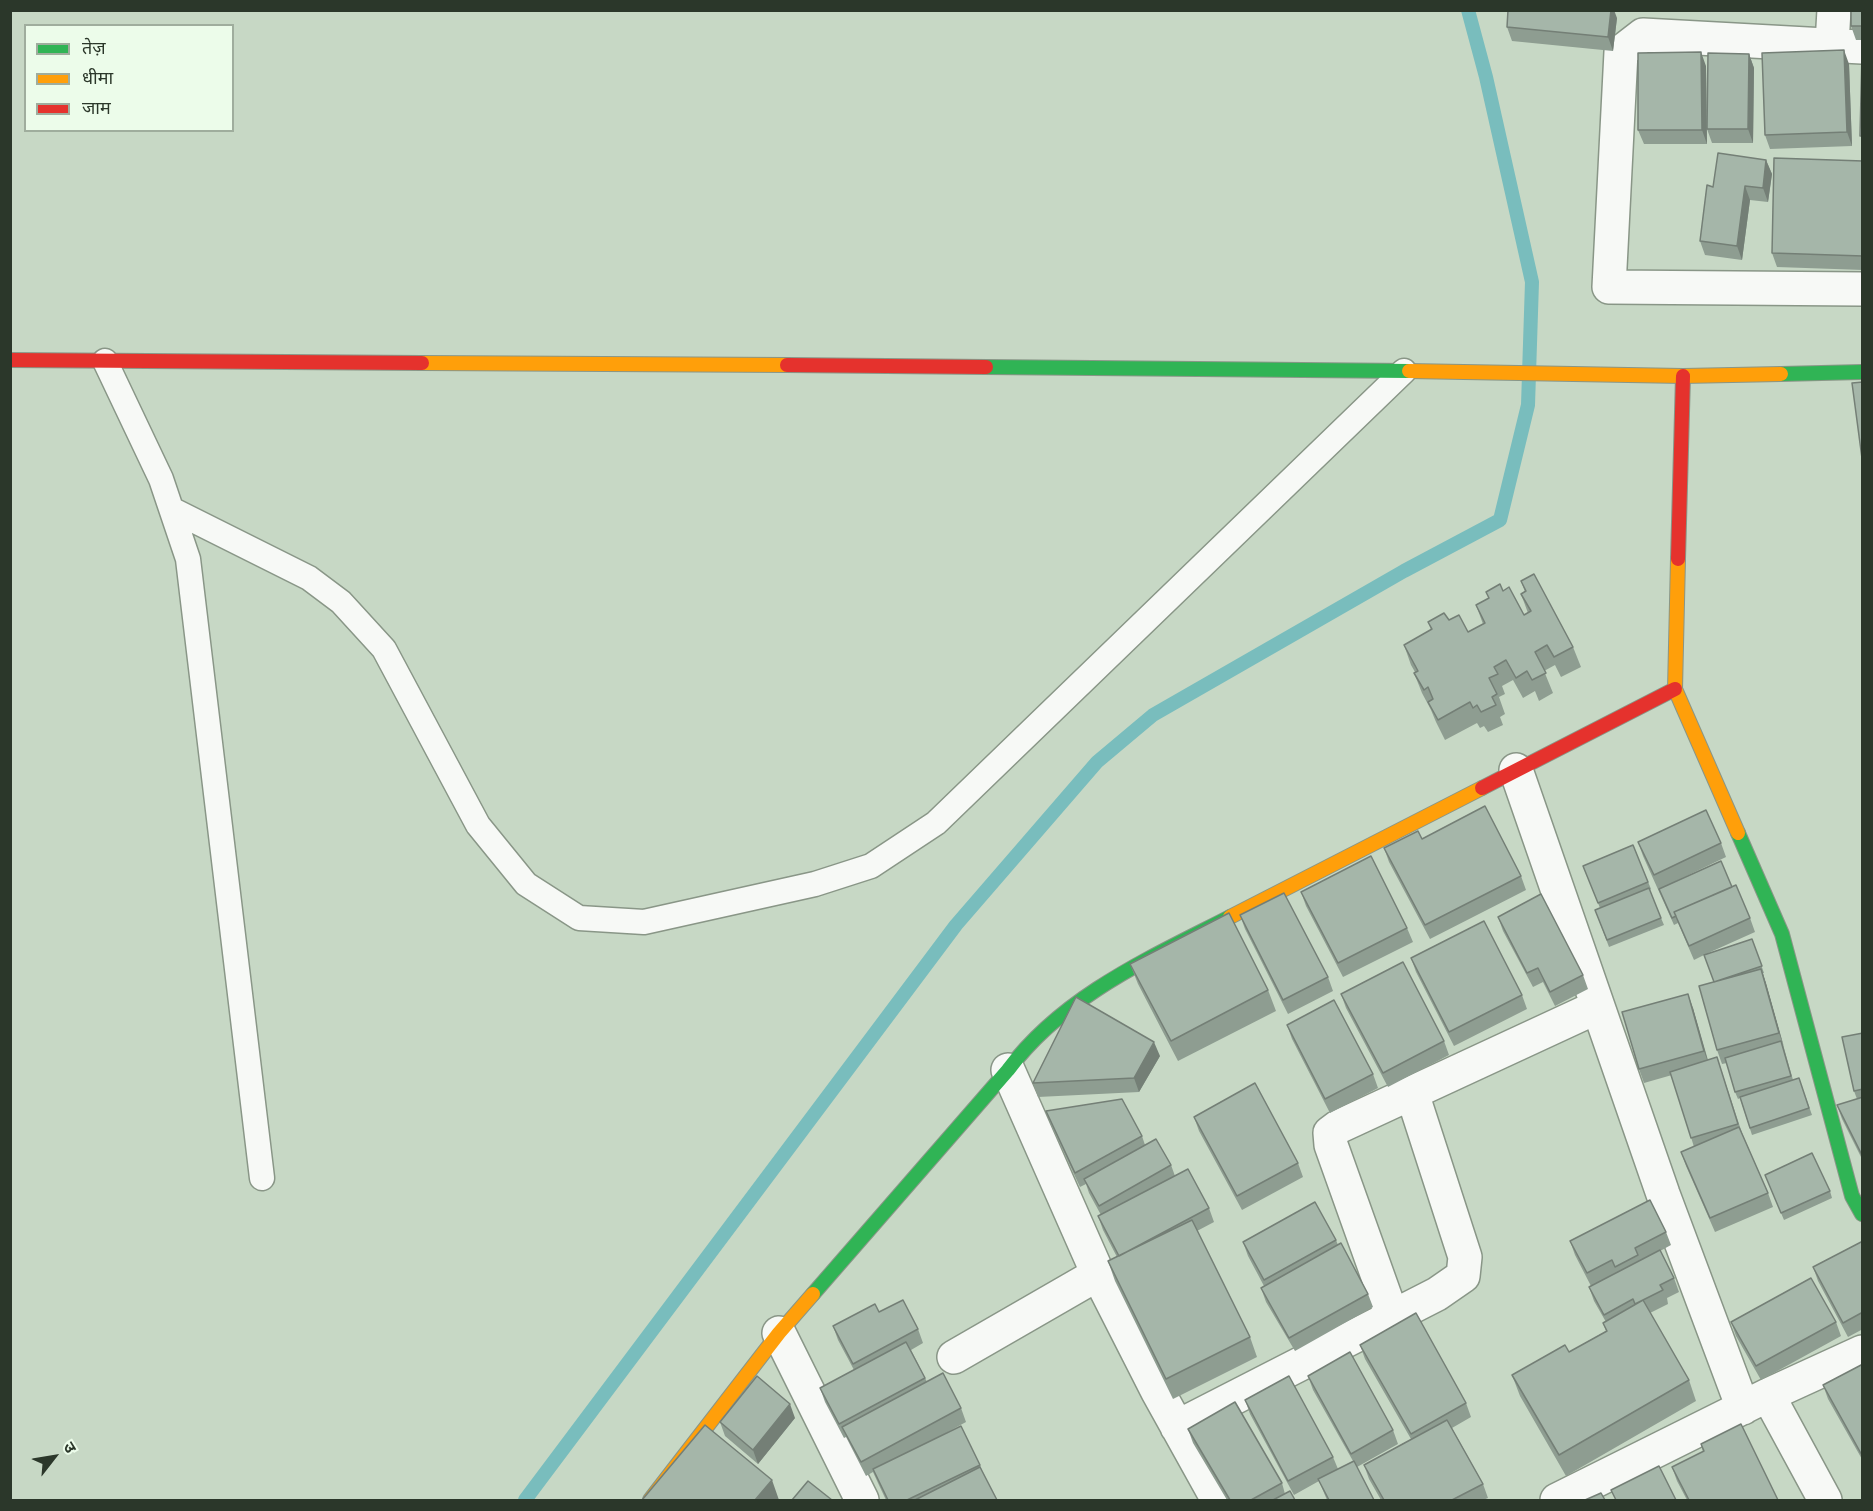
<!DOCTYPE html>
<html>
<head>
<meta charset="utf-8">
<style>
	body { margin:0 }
	#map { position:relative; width:1873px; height:1511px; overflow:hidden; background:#c7d8c5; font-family:Cabin,"Noto Sans Devanagari",sans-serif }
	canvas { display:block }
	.frame { position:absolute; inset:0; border:12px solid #2b372a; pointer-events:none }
	.legend { position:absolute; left:24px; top:24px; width:210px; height:108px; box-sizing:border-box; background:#ecfcea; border:2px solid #9fad9d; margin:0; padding:8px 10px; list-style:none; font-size:18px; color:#2b372a }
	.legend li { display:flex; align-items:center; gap:12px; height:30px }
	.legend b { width:30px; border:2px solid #9fad9d }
	.north { position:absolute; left:24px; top:1427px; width:60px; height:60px; -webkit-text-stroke:4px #ecfcea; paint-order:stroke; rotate:59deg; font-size:16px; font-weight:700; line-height:24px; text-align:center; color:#2b372a }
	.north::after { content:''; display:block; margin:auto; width:21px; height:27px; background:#2b372a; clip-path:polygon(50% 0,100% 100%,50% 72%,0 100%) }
</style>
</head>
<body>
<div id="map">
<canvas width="1873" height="1511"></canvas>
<div class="frame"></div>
<ul class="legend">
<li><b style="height:8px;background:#30b455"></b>तेज़</li>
<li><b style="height:8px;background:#ff9f0a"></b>धीमा</li>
<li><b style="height:8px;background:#e5322d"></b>जाम</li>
</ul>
<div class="north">उ</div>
</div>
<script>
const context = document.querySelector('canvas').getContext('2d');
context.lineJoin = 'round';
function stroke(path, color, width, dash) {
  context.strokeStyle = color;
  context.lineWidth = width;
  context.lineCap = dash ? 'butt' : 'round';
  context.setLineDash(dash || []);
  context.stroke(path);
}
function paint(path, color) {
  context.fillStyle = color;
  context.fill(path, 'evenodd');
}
const stream = new Path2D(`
	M 525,1500 L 956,925 L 1097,762 L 1153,715 L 1404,571 L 1500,520 L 1528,405 L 1532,282 L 1486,77 L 1468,10`);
const lane = new Path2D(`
	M 105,361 L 161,479 L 188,559 L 262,1178
	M 173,510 L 309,578 L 341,602 L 384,649 L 478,825 L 526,884 L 579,918 L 644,922 L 815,884 L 871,866 L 936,823 L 1404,371`);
const street = new Path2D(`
	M 1832,44 L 1834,10
	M 1862,47 L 1643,35 L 1621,52 L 1609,287 L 1862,289
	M 1516,770 L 1663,1194 L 1743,1408
	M 1008,1070 L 1098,1274 L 1158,1392 L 1218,1500
	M 1392,1316 L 1331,1145 L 1330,1133 L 1338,1127 L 1597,1007
	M 779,1333 L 862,1500
	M 954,1357 L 1098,1274
	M 1768,1395 L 1825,1500
	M 1177,1427 L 1437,1294 L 1463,1276 L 1465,1257 L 1412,1093
	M 1557,1500 L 1768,1395 L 1862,1352`);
const fast = new Path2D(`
	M 986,367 L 1409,371
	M 1781,374 L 1862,372
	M 1738,833 L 1782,934 L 1852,1196 L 1862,1214
	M 813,1294 L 1008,1070 C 1063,996 1150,958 1230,917`);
const slow = new Path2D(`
	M 422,363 L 787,365
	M 1409,371 L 1683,376 L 1781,374
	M 1678,559 L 1675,689 L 1738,833
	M 1230,917 L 1482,788
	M 650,1500 L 779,1333 L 813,1294`);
const jam = new Path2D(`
	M 10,360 L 422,363
	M 787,365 L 986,367
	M 1678,559 L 1683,376
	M 1482,788 L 1675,689`);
const wall = new Path2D(`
	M 1863,10 L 1863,40 L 1856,40 L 1851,26 Z
	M 1617,18 L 1613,51 L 1512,41 L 1507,27 Z
	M 1749,54 L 1754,68 L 1753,143 L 1712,143 L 1707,129 Z
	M 1849,64 L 1852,146 L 1770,149 L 1765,135 Z
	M 1706,66 L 1707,144 L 1644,144 L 1638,130 Z
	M 1766,160 L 1772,174 L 1768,202 L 1750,200 L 1742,260 L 1705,255 L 1700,241 L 1713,187 Z
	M 1863,161 L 1863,270 L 1777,267 L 1772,253 Z
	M 1521,581 L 1573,647 L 1581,667 L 1561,677 L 1555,665 L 1544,671 L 1553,693 L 1539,701 L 1535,691 L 1523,698 L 1513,680 L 1502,686 L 1505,694 L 1499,697 L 1505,714 L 1500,717 L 1503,725 L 1488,732 L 1484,726 L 1480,728 L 1477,723 L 1445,740 L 1436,722 L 1431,710 L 1422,693 L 1414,673 L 1415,672 L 1411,665 L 1404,645 L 1431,630 L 1428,622 L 1449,620 L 1468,632 L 1483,624 L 1476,605 L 1489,599 L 1486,592 L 1503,591 L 1524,615 L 1528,613 L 1521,594 L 1525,592 Z
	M 1422,839 L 1521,876 L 1526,890 L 1430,939 L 1389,862 L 1384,848 Z
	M 1638,842 L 1721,843 L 1726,857 L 1676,881 L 1732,887 L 1750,918 L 1755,932 L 1706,954 L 1752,939 L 1764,973 L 1763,973 L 1793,1080 L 1799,1078 L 1812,1115 L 1752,1135 L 1740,1098 L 1738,1099 L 1735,1092 L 1727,1063 L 1722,1064 L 1717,1050 L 1714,982 L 1704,955 L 1694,960 L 1678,923 L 1674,925 L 1643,856 Z
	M 1633,845 L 1651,889 L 1649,890 L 1664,925 L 1609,947 L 1595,910 L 1600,908 L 1583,866 Z
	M 1301,892 L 1407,928 L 1413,942 L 1343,977 L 1306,906 Z
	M 1240,915 L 1328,977 L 1333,991 L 1288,1014 L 1245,929 Z
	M 1498,917 L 1583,975 L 1588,989 L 1555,1006 L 1543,982 L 1533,987 L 1503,931 Z
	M 1411,958 L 1522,995 L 1527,1009 L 1454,1046 L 1416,972 Z
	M 1130,964 L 1268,990 L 1276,1011 L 1178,1061 L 1138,984 Z
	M 1341,994 L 1444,1041 L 1449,1055 L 1388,1087 L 1346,1008 Z
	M 1693,1008 L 1708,1060 L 1717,1057 L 1742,1133 L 1768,1193 L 1773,1207 L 1715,1232 L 1686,1166 L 1681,1152 L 1694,1147 L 1672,1075 L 1644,1083 L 1639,1069 Z
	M 1287,1025 L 1373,1074 L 1378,1088 L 1330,1113 L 1292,1039 Z
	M 1863,1033 L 1863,1161 L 1842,1119 L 1837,1105 L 1857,1099 L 1854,1091 Z
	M 1160,1056 L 1139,1092 L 1038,1097 L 1033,1083 Z
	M 1046,1111 L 1142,1136 L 1145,1145 L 1171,1165 L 1175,1176 L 1209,1208 L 1214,1222 L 1197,1231 L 1250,1337 L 1257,1357 L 1173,1399 L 1115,1281 L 1108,1261 L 1117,1257 L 1103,1230 L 1098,1216 L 1101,1215 L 1089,1193 L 1086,1184 L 1080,1187 L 1051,1125 Z
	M 1194,1117 L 1298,1163 L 1303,1177 L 1242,1210 L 1199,1131 Z
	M 1765,1175 L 1830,1191 L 1832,1198 L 1784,1220 Z
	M 1666,1232 L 1671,1245 L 1660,1251 L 1674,1278 L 1679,1292 L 1667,1298 L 1668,1304 L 1650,1313 L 1689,1380 L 1696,1401 L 1566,1476 L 1520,1396 L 1512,1375 L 1569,1352 L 1606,1331 L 1603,1323 L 1606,1322 L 1594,1301 L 1589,1287 L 1591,1286 L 1575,1255 L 1570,1241 Z
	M 1336,1240 L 1338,1245 L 1368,1294 L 1373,1307 L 1295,1351 L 1266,1302 L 1261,1288 L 1264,1286 L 1248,1256 L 1243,1242 Z
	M 1863,1241 L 1863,1329 L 1848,1337 L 1818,1281 L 1813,1267 Z
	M 879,1312 L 918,1329 L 923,1343 L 911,1350 L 927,1382 L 961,1408 L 966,1422 L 931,1441 L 980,1465 L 984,1476 L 997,1500 L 886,1500 L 878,1483 L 873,1472 L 866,1476 L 846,1437 L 844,1438 L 825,1402 L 820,1388 L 854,1370 L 838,1340 L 833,1326 Z
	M 1731,1322 L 1836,1322 L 1841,1336 L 1761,1380 L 1736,1336 Z
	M 1360,1345 L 1466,1403 L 1471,1417 L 1452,1428 L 1483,1484 L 1488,1498 L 1483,1500 L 1381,1500 L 1369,1479 L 1364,1465 L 1411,1439 L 1365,1359 Z
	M 1863,1364 L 1863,1461 L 1828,1399 L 1823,1385 Z
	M 1308,1376 L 1393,1430 L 1398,1444 L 1357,1467 L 1374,1500 L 1327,1500 L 1319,1481 L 1294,1495 L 1250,1414 L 1245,1400 L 1333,1457 L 1338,1469 L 1353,1461 L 1313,1390 Z
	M 795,1418 L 758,1464 L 725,1436 L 720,1422 Z
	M 1188,1429 L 1282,1483 L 1285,1494 L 1295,1500 L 1227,1500 L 1193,1443 Z
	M 1701,1444 L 1778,1500 L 1687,1500 L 1677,1481 L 1672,1467 L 1703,1452 Z`);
const shadedWall = new Path2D(`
	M 1611,10 L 1614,10 L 1617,18 L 1613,51 L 1608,37 Z
	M 1844,50 L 1849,64 L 1852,146 L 1847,132 Z
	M 1701,52 L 1706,66 L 1707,144 L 1702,130 Z
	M 1749,54 L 1754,68 L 1753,143 L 1748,129 Z
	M 1766,160 L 1772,174 L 1768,202 L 1763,188 Z
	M 1745,186 L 1750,200 L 1742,260 L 1737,246 Z
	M 1761,969 L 1766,983 L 1784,1047 L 1779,1033 Z
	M 1688,994 L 1693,1008 L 1709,1065 L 1704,1051 Z
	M 1154,1042 L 1160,1056 L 1139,1092 L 1134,1078 Z
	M 790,1404 L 795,1418 L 758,1464 L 753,1450 Z
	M 772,1480 L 779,1500 L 755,1500 Z`);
const building = new Path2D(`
	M 1508,10 L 1611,10 L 1608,37 L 1507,27 Z
	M 1851,10 L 1863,10 L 1863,26 L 1851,26 Z
	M 1844,50 L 1847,132 L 1765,135 L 1762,53 Z
	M 1701,52 L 1702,130 L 1638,130 L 1638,53 Z
	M 1862,52 L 1863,52 L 1863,136 L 1860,136 Z
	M 1708,53 L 1749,54 L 1748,129 L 1707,129 Z
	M 1718,153 L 1766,160 L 1763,188 L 1745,186 L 1737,246 L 1700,241 L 1707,185 L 1713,187 Z
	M 1774,158 L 1863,161 L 1863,256 L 1772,253 Z
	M 1863,382 L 1863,466 L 1852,383 Z
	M 1534,574 L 1573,647 L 1554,657 L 1547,645 L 1535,652 L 1546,673 L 1532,680 L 1527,671 L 1516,678 L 1506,660 L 1494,667 L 1498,674 L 1489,678 L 1497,694 L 1492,697 L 1496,705 L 1481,712 L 1477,705 L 1473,708 L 1470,702 L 1438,720 L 1428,702 L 1433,699 L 1428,687 L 1424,690 L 1414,673 L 1418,671 L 1404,645 L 1432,629 L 1428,622 L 1444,613 L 1449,620 L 1459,615 L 1468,632 L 1485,623 L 1476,605 L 1489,598 L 1486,592 L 1500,584 L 1503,591 L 1509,587 L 1524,615 L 1531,611 L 1521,594 L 1526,591 L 1521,581 Z
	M 1485,806 L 1521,876 L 1425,925 L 1384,848 L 1418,831 L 1422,839 Z
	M 1706,810 L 1721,843 L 1654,875 L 1638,842 Z
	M 1633,845 L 1648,882 L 1598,903 L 1583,866 Z
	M 1371,856 L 1407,928 L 1338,963 L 1301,892 Z
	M 1721,861 L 1732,887 L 1674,912 L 1676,916 L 1672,918 L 1659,889 Z
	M 1736,885 L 1750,918 L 1689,946 L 1674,912 Z
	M 1649,888 L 1661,918 L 1607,940 L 1595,910 Z
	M 1284,893 L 1328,977 L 1283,1000 L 1240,915 Z
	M 1541,894 L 1583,975 L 1550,992 L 1538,968 L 1527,973 L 1498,917 Z
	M 1229,913 L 1268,990 L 1171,1041 L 1130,964 Z
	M 1484,921 L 1522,995 L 1449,1032 L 1411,958 Z
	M 1752,939 L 1762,966 L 1714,982 L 1704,955 Z
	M 1403,962 L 1444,1041 L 1383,1073 L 1341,994 Z
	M 1761,969 L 1779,1033 L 1717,1050 L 1699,986 Z
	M 1688,994 L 1704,1051 L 1639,1069 L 1622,1012 Z
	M 1076,997 L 1154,1042 L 1134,1078 L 1033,1083 Z
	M 1334,1000 L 1373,1074 L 1325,1099 L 1287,1025 Z
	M 1863,1033 L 1863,1089 L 1854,1091 L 1842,1037 Z
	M 1781,1041 L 1791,1076 L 1735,1092 L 1725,1058 Z
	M 1717,1057 L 1738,1124 L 1691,1138 L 1670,1072 Z
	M 1799,1078 L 1809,1108 L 1750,1128 L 1740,1097 Z
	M 1255,1083 L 1298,1163 L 1237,1196 L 1194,1117 Z
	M 1863,1097 L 1863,1157 L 1837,1105 Z
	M 1122,1099 L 1142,1136 L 1075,1173 L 1046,1111 Z
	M 1739,1127 L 1768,1193 L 1710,1218 L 1681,1152 Z
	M 1156,1139 L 1171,1165 L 1099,1206 L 1084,1179 Z
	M 1812,1153 L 1830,1191 L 1781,1213 L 1765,1175 Z
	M 1188,1169 L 1209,1208 L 1119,1256 L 1098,1216 Z
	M 1650,1200 L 1666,1232 L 1635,1248 L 1638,1255 L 1615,1267 L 1612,1260 L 1587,1273 L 1570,1241 Z
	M 1315,1202 L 1336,1240 L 1264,1280 L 1243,1242 Z
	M 1192,1220 L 1250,1337 L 1166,1379 L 1108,1261 Z
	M 1863,1241 L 1863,1312 L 1843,1323 L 1813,1267 Z
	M 1341,1243 L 1368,1294 L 1289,1338 L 1261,1288 Z
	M 1660,1250 L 1674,1278 L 1660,1285 L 1663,1290 L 1635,1304 L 1633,1299 L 1604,1315 L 1589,1287 Z
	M 1811,1278 L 1836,1322 L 1756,1366 L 1731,1322 Z
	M 903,1300 L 918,1329 L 853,1364 L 833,1326 L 875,1304 L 879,1312 Z
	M 1643,1300 L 1689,1380 L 1559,1455 L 1512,1375 L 1565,1345 L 1569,1352 L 1607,1331 L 1603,1323 Z
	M 1416,1313 L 1466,1403 L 1411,1434 L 1360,1345 Z
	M 906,1342 L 925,1378 L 839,1424 L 820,1388 Z
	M 1350,1352 L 1393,1430 L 1351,1454 L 1308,1376 Z
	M 1863,1364 L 1863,1457 L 1823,1385 Z
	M 943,1373 L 961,1408 L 861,1462 L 842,1427 Z
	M 757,1376 L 790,1404 L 753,1450 L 720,1422 Z
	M 1289,1376 L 1333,1457 L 1288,1481 L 1245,1400 Z
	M 1235,1402 L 1282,1483 L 1251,1500 L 1230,1500 L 1188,1429 Z
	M 1447,1420 L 1483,1484 L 1452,1500 L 1384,1500 L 1364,1465 Z
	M 1741,1424 L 1778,1500 L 1689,1500 L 1672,1467 L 1704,1451 L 1701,1444 Z
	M 705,1425 L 772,1480 L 755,1500 L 642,1500 Z
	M 961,1426 L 980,1465 L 907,1500 L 888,1500 L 873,1469 Z
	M 1354,1461 L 1374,1500 L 1329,1500 L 1318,1479 Z
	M 1659,1466 L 1676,1500 L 1616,1500 L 1611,1490 Z
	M 980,1467 L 997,1500 L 915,1500 Z
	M 808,1481 L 832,1500 L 792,1500 Z
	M 1290,1491 L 1295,1500 L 1273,1500 Z
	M 1601,1493 L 1605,1500 L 1585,1500 Z`);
stroke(stream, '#79bdbd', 14);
stroke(lane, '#899687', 27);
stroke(street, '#899687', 36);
stroke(fast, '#899687', 16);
stroke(slow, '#899687', 16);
stroke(jam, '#899687', 16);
stroke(lane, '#f7f9f6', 24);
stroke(street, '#f7f9f6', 33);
stroke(fast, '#30b455', 14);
stroke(slow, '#ff9f0a', 14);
stroke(jam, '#e5322d', 14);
paint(wall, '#8e9d91');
paint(shadedWall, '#747f76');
paint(building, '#a5b6a9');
stroke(building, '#747f76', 1.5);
</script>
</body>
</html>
